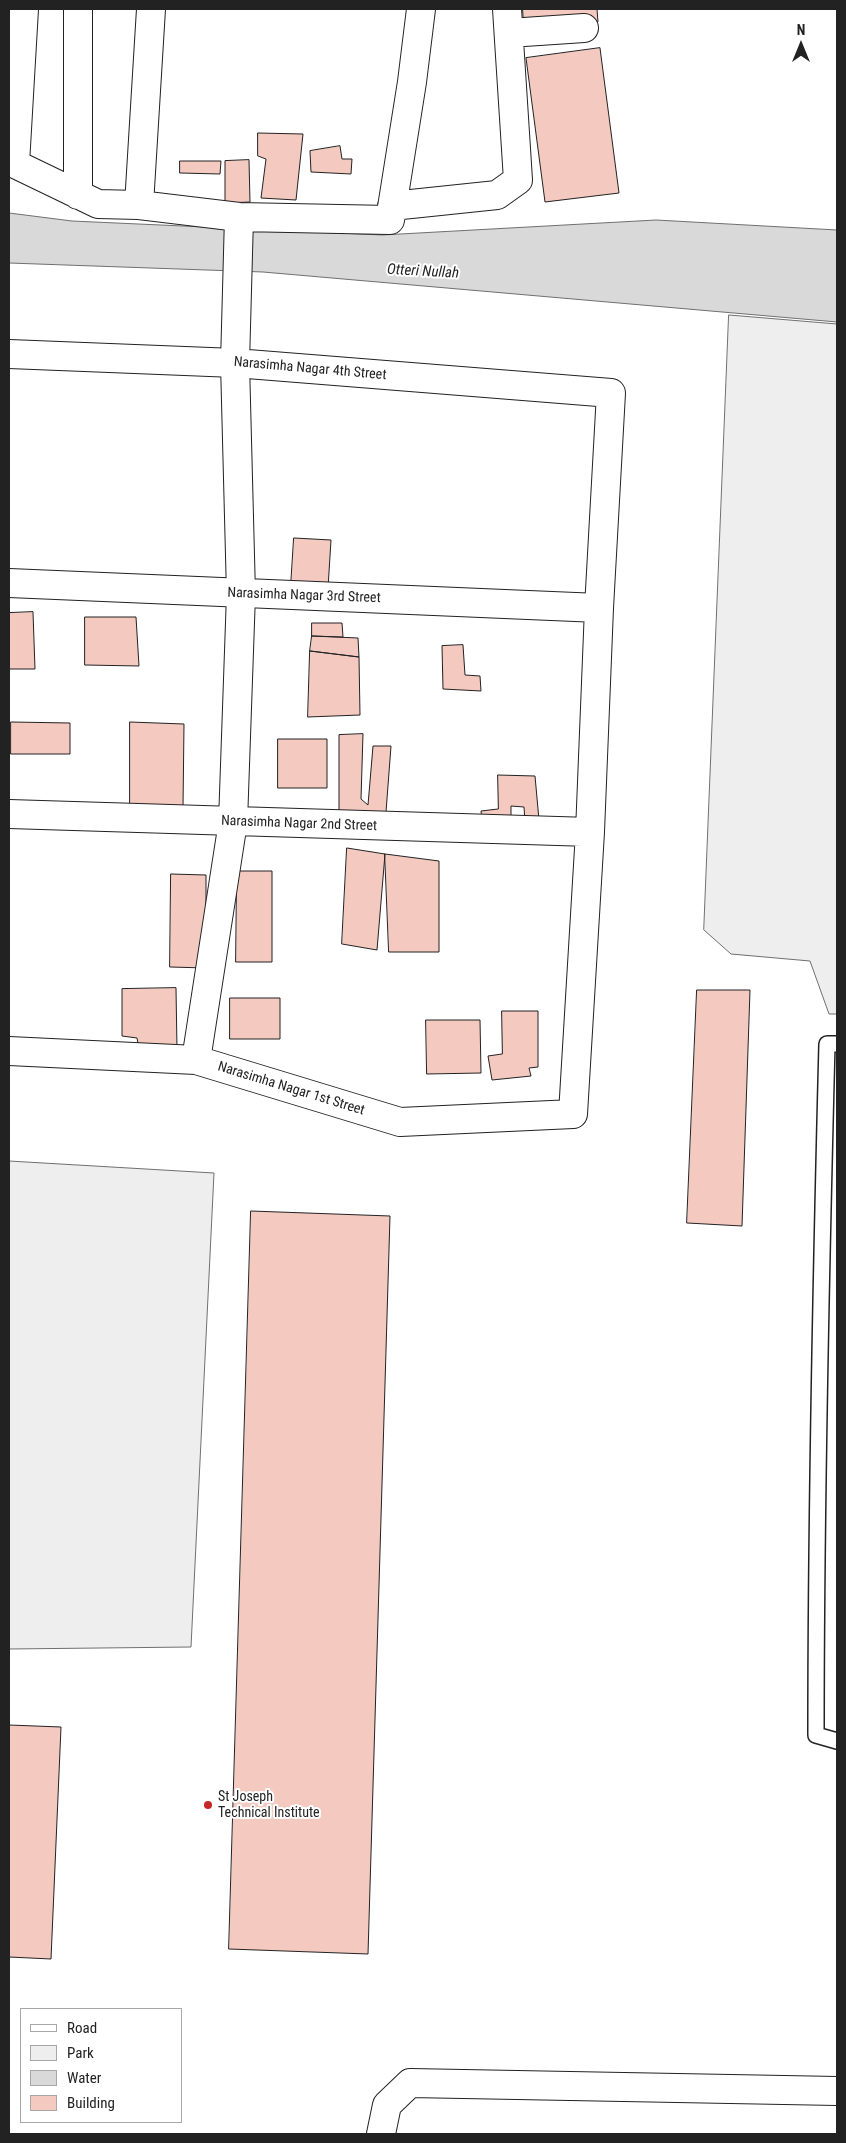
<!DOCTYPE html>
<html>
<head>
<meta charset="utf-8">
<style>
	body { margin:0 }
	#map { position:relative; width:846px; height:2143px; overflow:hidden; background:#fff; font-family:"Roboto Condensed",sans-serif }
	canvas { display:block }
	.frame { position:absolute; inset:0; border:10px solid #222; pointer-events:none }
	.legend { position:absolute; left:20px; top:2008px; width:162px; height:115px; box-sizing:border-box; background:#fff; border:1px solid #a7a7a7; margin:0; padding:6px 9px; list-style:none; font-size:15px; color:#222 }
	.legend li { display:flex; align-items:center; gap:10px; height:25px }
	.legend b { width:25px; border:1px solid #a7a7a7 }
	.north { position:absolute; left:776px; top:20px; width:50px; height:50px; -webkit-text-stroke:4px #fff; paint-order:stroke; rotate:0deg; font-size:14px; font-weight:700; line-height:20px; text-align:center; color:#222 }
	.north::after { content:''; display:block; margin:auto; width:18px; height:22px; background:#222; clip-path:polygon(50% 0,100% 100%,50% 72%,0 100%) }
</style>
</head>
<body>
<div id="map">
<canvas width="846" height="2143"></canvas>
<div class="frame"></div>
<ul class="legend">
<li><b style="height:6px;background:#fff"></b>Road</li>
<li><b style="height:14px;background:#eee"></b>Park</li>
<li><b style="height:14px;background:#d9d9d9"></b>Water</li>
<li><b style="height:14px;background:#f3c9c0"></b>Building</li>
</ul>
<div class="north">N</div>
</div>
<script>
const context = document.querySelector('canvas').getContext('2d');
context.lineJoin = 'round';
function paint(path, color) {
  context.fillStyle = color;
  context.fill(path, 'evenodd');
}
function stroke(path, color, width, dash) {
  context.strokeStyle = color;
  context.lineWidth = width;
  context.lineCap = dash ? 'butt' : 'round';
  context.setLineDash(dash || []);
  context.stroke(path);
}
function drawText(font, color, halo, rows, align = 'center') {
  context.font = font + ' "Roboto Condensed",sans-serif';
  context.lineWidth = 4;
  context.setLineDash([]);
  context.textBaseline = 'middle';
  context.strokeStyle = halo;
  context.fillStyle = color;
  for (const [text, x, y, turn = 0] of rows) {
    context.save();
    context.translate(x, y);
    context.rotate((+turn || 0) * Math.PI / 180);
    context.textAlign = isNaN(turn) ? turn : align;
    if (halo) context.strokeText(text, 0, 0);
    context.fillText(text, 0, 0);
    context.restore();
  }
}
const green = new Path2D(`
	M 729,315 L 837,324 L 837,1014 L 829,1014 L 810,961 L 731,954 L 704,930 Z
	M 9,1161 L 214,1173 L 191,1647 L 9,1649 Z`);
const water = new Path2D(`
	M 9,213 L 72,221 L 382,235 L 656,220 L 837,230 L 837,322 L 263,272 L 9,263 Z`);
const building = new Path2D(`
	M 523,9 L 597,9 L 598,22 L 524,26 Z
	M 600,48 L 619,193 L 545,202 L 526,58 Z
	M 258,133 L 303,134 L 296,200 L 261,198 L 266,159 L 258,156 Z
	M 340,146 L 342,159 L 352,159 L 351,174 L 311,172 L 310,151 Z
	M 249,160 L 250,202 L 225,203 L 225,161 Z
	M 180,161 L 221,161 L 220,174 L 180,173 Z
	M 294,538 L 331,540 L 328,588 L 291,586 Z
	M 33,612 L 35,669 L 9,669 L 9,613 Z
	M 85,617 L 136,617 L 139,666 L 85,665 Z
	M 312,623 L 342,623 L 343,637 L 312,636 Z
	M 312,636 L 358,638 L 359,657 L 310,651 Z
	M 463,645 L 465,675 L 480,676 L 481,691 L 443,689 L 442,646 Z
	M 310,651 L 359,657 L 360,715 L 308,717 Z
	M 11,722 L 70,723 L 70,754 L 11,754 Z
	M 130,722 L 184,724 L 183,808 L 130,809 Z
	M 363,734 L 361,799 L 368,805 L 373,746 L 391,746 L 386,812 L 339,811 L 339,735 Z
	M 278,739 L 327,739 L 327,788 L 278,788 Z
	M 498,775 L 535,776 L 539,820 L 525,822 L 524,807 L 511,806 L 511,821 L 482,820 L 481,811 L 498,809 Z
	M 347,848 L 385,854 L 377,950 L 342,944 Z
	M 385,854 L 439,861 L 439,952 L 389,952 Z
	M 237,871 L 272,871 L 272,962 L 236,962 Z
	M 171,874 L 206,875 L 206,968 L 170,967 Z
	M 176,988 L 177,1049 L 139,1049 L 137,1038 L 122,1036 L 122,989 Z
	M 697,990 L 750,990 L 742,1226 L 687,1223 Z
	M 230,998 L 280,998 L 280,1039 L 230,1039 Z
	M 502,1011 L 538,1011 L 538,1067 L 529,1068 L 531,1076 L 492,1080 L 488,1056 L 502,1054 Z
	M 426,1020 L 480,1020 L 481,1073 L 427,1074 Z
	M 251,1211 L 390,1216 L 368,1954 L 229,1949 Z
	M 9,1725 L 61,1727 L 51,1959 L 9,1957 Z`);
const service = new Path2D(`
	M 837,1044 L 827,1044 C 821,1274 816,1505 816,1735 L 837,1741`);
const minor = new Path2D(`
	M 78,9 L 78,195
	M 509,33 L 584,28
	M 9,162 L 15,164 L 24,9
	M 15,164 L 98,204 L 139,205 L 239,217 L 390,220 L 412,82 L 421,9
	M 139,205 L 151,9
	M 392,206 L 497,195 L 518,180 L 507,9
	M 9,354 L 235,363 L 611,393 L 599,608 L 590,832 L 573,1114 L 400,1122 L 196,1060 L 9,1051
	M 9,583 L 599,608
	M 9,814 L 590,832
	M 196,1060 L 233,822 L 241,594 L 235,363 L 239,217
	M 381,2134 L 387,2105 L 410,2083 L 837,2091`);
const markers = [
	[208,1805,5,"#c62828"]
];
const streetNames = [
	["Narasimha Nagar 4th Street",310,369,5],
	["Narasimha Nagar 3rd Street",304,596,2],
	["Narasimha Nagar 2nd Street",299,824,2],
	["Narasimha Nagar 1st Street",291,1089,17]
];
const poiNames = [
	["St Joseph",218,1797],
	["Technical Institute",218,1813]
];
const waterNames = [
	["Otteri Nullah",423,272,3]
];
paint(green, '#eee');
stroke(green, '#6f6f6f', 1);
paint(water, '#d9d9d9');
stroke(water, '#6f6f6f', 1);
paint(building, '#f3c9c0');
stroke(building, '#222', 1);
stroke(service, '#222', 18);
stroke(minor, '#222', 30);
stroke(service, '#fff', 15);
stroke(minor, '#fff', 28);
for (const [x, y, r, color] of markers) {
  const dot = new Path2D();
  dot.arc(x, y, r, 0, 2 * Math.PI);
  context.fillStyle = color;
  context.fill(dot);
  stroke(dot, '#fff', 2);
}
drawText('14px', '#222', '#fff', streetNames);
drawText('14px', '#222', '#fff', poiNames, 'left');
drawText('italic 15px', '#222', '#fff', waterNames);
</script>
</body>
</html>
